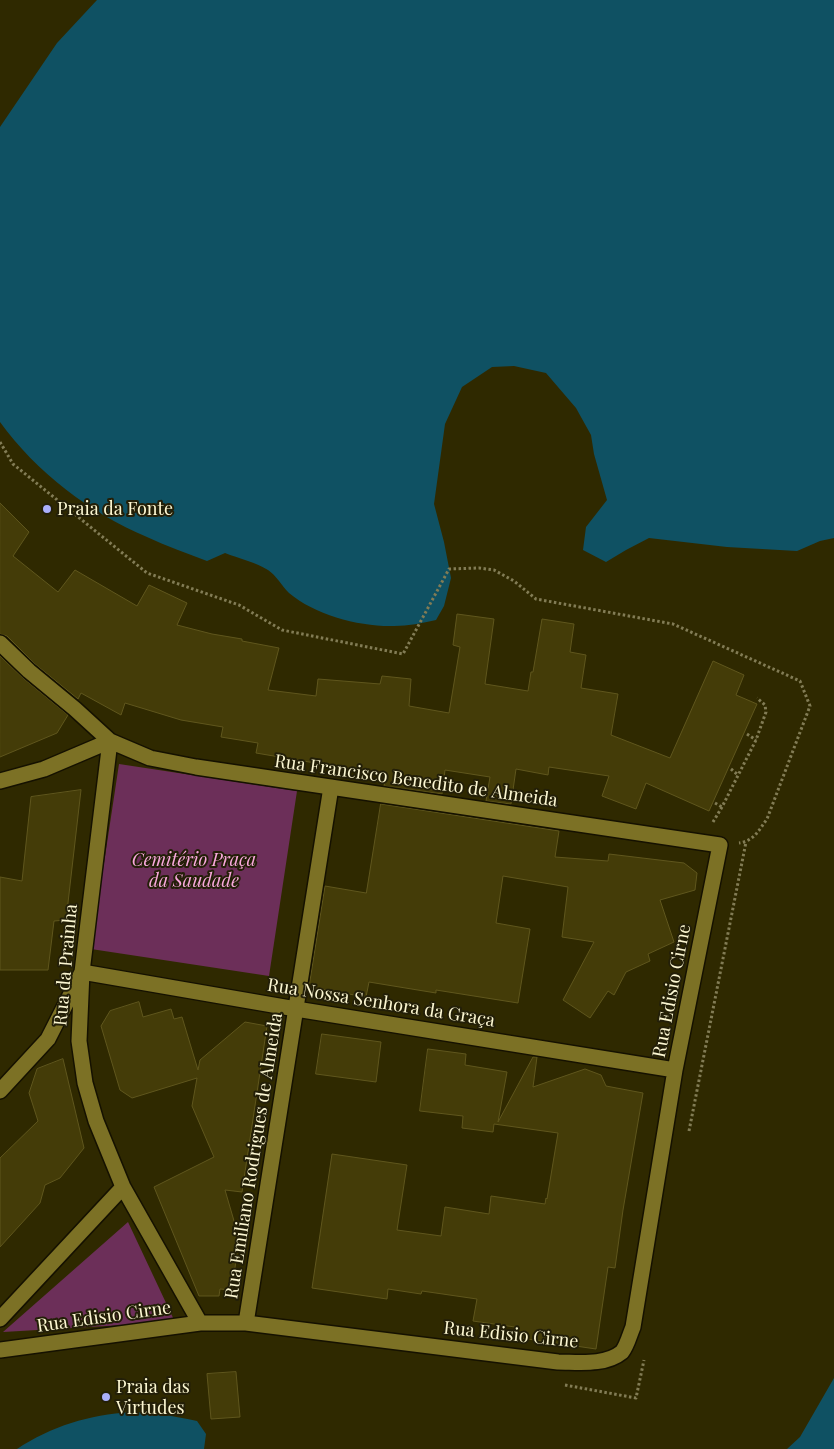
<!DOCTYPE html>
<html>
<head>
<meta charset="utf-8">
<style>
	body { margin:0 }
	canvas { display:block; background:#2f2900 }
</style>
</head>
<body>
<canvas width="834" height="1449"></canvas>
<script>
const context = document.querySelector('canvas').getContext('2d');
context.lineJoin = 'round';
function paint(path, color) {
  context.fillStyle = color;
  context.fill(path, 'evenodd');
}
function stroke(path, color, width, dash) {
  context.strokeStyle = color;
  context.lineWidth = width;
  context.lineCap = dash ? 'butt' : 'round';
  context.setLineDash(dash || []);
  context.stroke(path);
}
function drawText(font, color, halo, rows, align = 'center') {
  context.font = font + ' "Playfair Display",serif';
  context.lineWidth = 4;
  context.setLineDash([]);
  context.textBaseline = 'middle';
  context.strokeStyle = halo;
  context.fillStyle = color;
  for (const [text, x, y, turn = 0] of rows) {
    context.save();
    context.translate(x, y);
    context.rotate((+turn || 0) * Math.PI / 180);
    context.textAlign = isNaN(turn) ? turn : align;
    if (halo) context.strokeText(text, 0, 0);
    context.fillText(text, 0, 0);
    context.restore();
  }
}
const green = new Path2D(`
	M 119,764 L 297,791 L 269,976 L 91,949 Z
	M 128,1222 L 175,1322 L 3,1332 Z`);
const water = new Path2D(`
	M 97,0 L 834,0 L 834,538 L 820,541 L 797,551 L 727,547 L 649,538 L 626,550 L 606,562 L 583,550 L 586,527 L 607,500 L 594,454 L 591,435 L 576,408 L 546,373 L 514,366 L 492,367 L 462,387 L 445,424 L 434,504 L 444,542 L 451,578 L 444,606 L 436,620 C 422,623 408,626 394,626 C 360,627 315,615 289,593 C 282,586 276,575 268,570 C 257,563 238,558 225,553 L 207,561 C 187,553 166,546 147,537 C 90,513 36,472 0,422 L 0,127 L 57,43 Z
	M 834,1378 L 834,1449 L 787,1449 L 800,1437 Z
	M 131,1412 C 154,1413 175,1416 197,1421 L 206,1434 L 204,1449 L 17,1449 C 52,1426 89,1415 131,1412 Z`);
const building = new Path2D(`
	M 0,503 L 29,532 L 13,556 L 58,592 L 75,570 L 137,606 L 149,585 L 187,603 L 177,625 L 212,634 L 242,639 L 242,641 L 279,648 L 268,690 L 316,696 L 318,679 L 380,684 L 382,676 L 411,679 L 409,706 L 449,713 L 460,647 L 453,645 L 457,614 L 494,619 L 485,684 L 528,691 L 531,672 L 533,672 L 542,619 L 574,624 L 570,652 L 586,655 L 581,688 L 618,694 L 611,735 L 670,758 L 713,661 L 744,675 L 736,695 L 757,704 L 709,811 L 646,783 L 636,809 L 602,796 L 609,776 L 549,767 L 548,775 L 516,769 L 511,804 L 486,801 L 490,777 L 445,770 L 442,794 L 384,786 L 386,775 L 256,753 L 258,743 L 221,737 L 223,727 L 181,720 L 125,703 L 121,715 L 81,693 L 78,699 L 35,664 L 7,636 L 0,634 Z
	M 0,656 L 23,678 L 68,715 L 57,733 L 0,757 Z
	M 81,790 L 66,920 L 54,921 L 48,970 L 0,970 L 0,877 L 22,881 L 31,797 Z
	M 381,804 L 559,831 L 555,857 L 608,861 L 609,854 L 684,863 L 697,873 L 695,890 L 660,900 L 674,942 L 648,954 L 650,961 L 626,972 L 614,995 L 608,991 L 590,1018 L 563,1000 L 594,942 L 562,937 L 568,887 L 503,876 L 496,923 L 530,929 L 518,1003 L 436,990 L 436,993 L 369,982 L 366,997 L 309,987 L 325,886 L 366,893 Z
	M 139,1002 L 143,1017 L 171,1009 L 174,1019 L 182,1017 L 198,1070 L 200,1060 L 245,1022 L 267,1026 L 242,1192 L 225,1190 L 239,1238 L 232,1290 L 220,1289 L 219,1296 L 199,1296 L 154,1187 L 214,1157 L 192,1106 L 197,1078 L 132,1098 L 120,1090 L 101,1026 L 110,1011 Z
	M 322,1034 L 381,1042 L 376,1082 L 316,1074 Z
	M 428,1049 L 466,1054 L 465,1065 L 507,1072 L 498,1122 L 533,1057 L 537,1057 L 533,1087 L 585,1069 L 601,1075 L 606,1086 L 643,1093 L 623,1210 L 615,1268 L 608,1267 L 596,1349 L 514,1337 L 515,1327 L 473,1321 L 477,1299 L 422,1291 L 421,1294 L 388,1289 L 387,1299 L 312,1288 L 332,1154 L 407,1165 L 397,1230 L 441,1236 L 445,1207 L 489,1214 L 491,1196 L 545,1204 L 546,1198 L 547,1199 L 558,1133 L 494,1124 L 493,1132 L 462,1128 L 463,1116 L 420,1111 Z
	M 63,1059 L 84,1148 L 60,1178 L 45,1185 L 40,1203 L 0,1247 L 0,1158 L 38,1121 L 29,1093 L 37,1069 Z
	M 236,1372 L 240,1417 L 211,1419 L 207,1374 Z`);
const path = new Path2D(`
	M 0,442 L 13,464 L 147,573 L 239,605 L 282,630 L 403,654 L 449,569 L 479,568 L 494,570 L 514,581 L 536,599 L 673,624 L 800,681 L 810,706 L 767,819 C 759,830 754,841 739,843
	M 747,734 L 756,740
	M 731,769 L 738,775
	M 715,803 L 722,807
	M 713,822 L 722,807 L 756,740 L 766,712 L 765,705 L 757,698
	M 689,1131 L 746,842
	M 565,1385 L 636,1398 L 644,1360`);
const minor = new Path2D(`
	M 0,643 L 29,671 L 75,709 L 110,741 L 150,758 L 196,767 L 720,845 L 675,1070 L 633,1327 C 630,1334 627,1346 622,1352 C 605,1366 578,1362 558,1362 L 246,1323 L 200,1323 L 0,1350
	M 110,741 L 82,972 L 79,1041 L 85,1083 L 96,1121 L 123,1187 L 200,1323
	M 0,781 L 44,769 L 110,741
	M 0,1091 L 48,1039 L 82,972 L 296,1009 L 675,1070
	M 0,1319 L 123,1187
	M 246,1323 L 331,787`);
const markers = [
	[47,509,5,"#aaaffb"],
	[106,1397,5,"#aaaffb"]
];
const poiNames = [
	["Praia da Fonte",57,509],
	["Praia das",116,1387],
	["Virtudes",116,1408]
];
const streetNames = [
	["Rua Francisco Benedito de Almeida",416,781,8],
	["Rua da Prainha",66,965,-85],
	["Rua Edisio Cirne",672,991,-79],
	["Rua Nossa Senhora da Graça",381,1003,9],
	["Rua Emiliano Rodrigues de Almeida",254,1156,-81],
	["Rua Edisio Cirne",104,1317,-8],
	["Rua Edisio Cirne",511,1335,6]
];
const parkNames = [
	["Cemitério Praça",194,860],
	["da Saudade",194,881]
];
paint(green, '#6c2f59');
paint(water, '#0f5163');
paint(building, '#443c08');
stroke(building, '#5f561d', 1);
stroke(minor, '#151100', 18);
stroke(path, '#827c55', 3, [2.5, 2.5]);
stroke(minor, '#7c7125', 15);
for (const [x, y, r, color] of markers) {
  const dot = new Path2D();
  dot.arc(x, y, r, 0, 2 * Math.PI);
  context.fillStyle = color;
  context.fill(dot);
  stroke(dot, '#231f08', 2);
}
drawText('18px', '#fcf7d2', '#231f08', poiNames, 'left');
drawText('18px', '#fcf7d2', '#231f08', streetNames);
drawText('italic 18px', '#faa9dd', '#231f08', parkNames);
</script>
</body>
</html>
